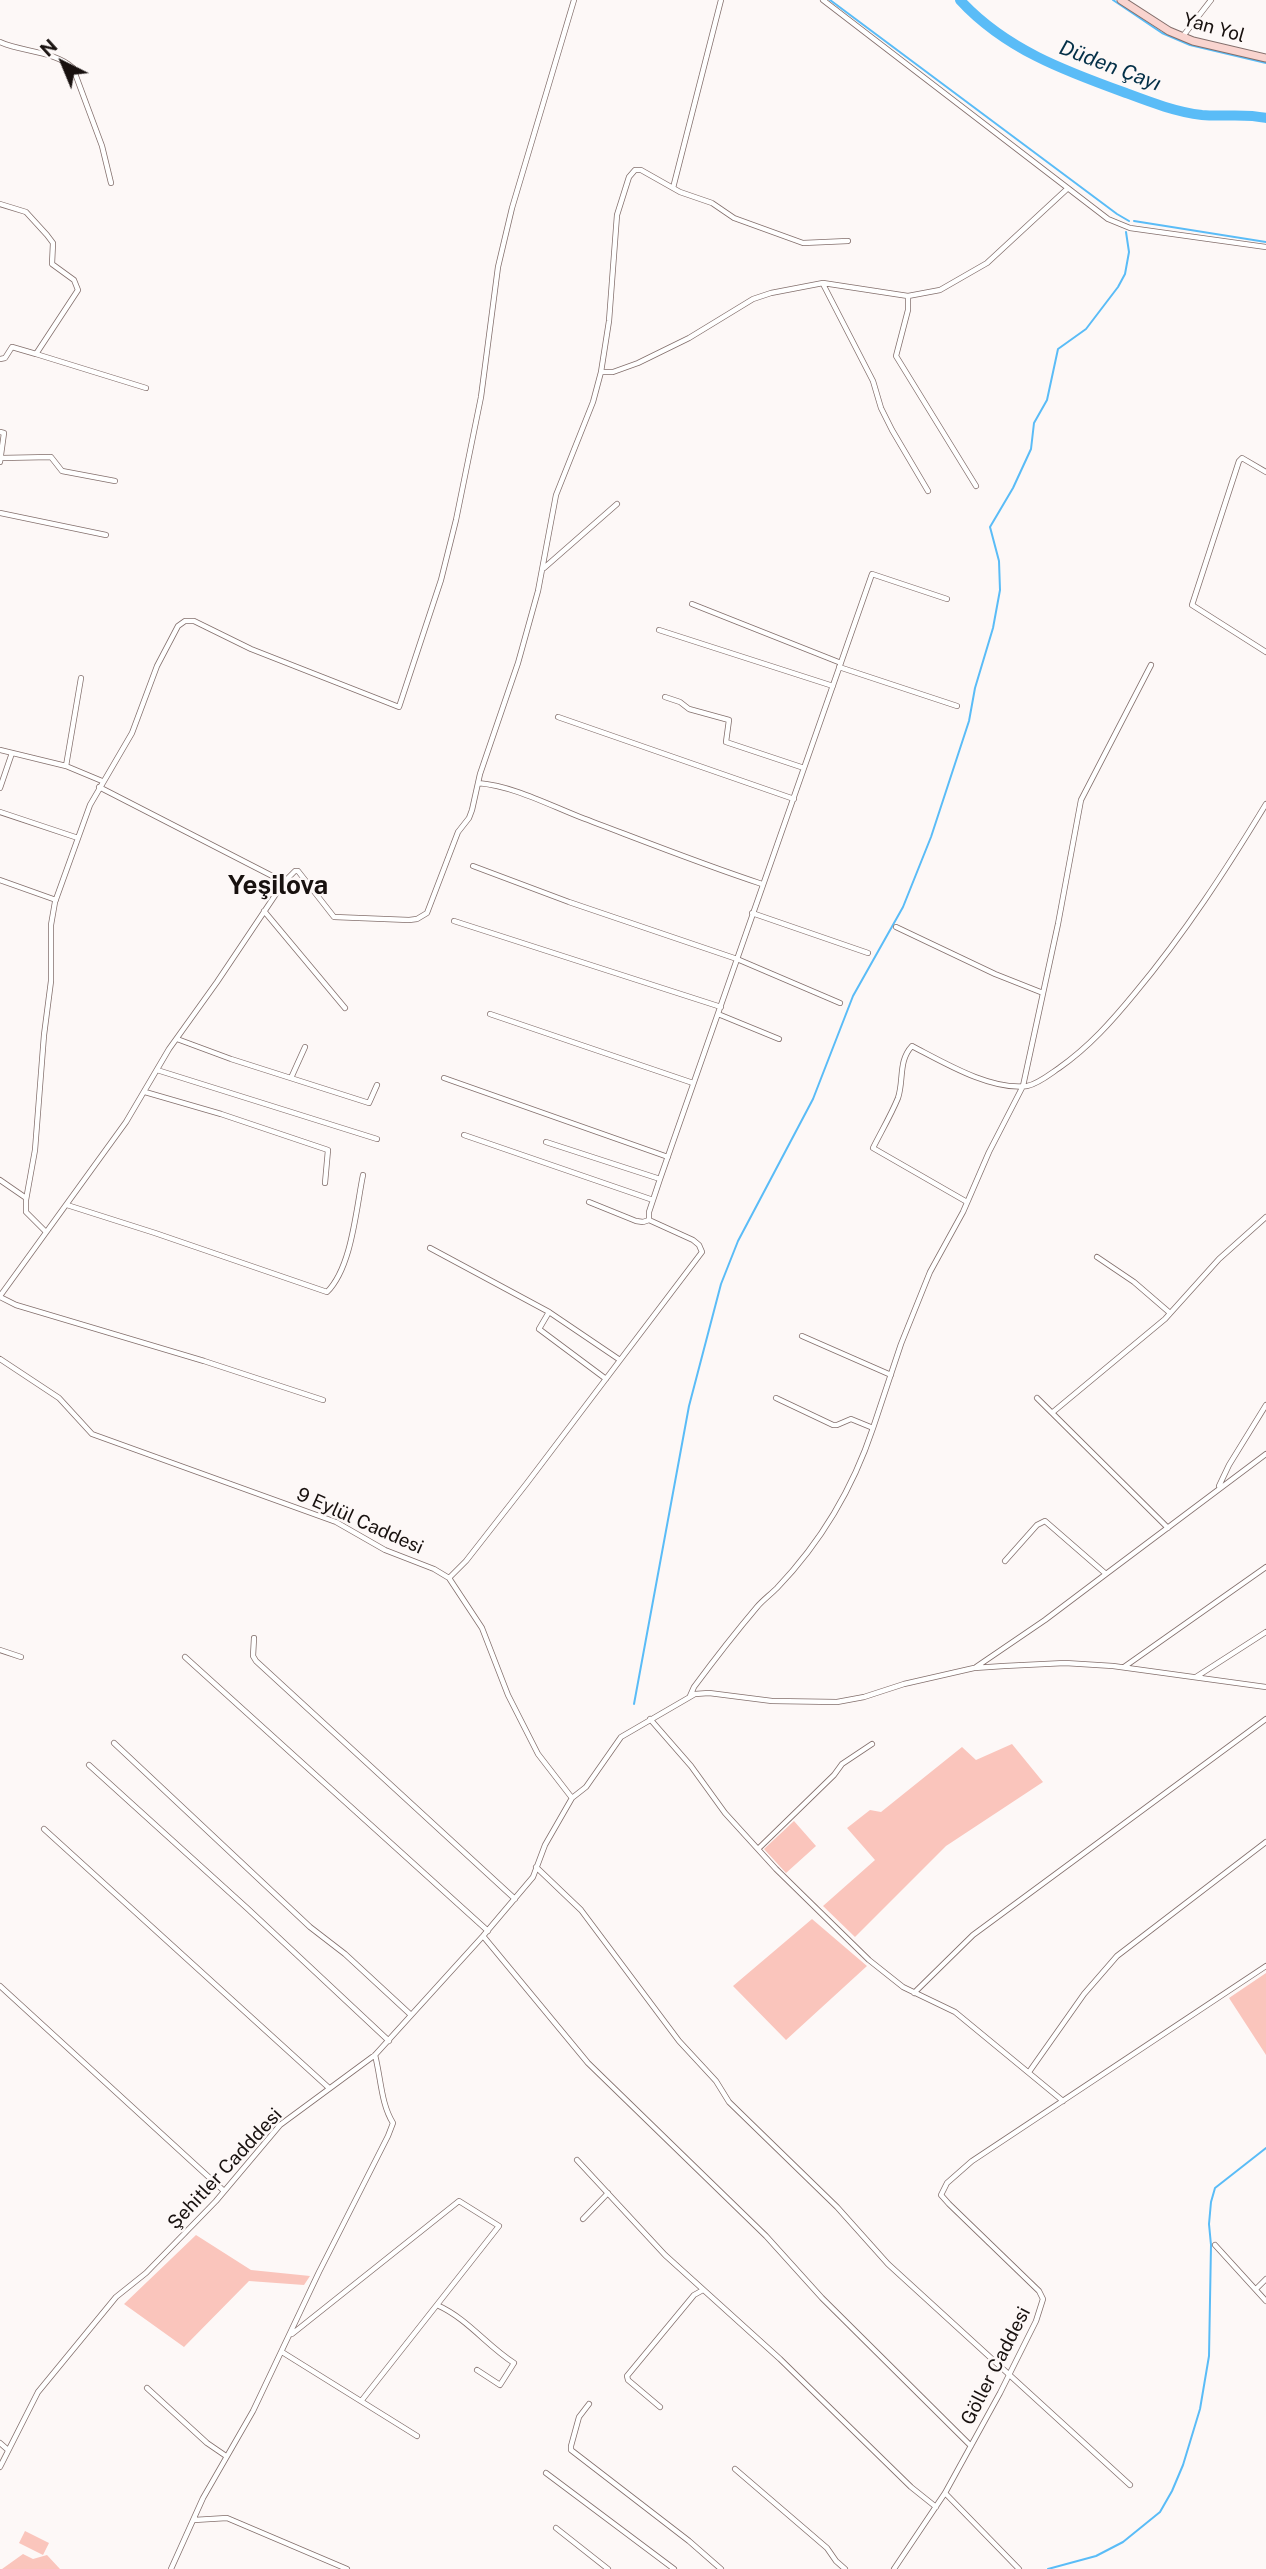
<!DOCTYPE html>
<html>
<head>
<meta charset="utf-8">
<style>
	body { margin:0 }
	#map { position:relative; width:1266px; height:2569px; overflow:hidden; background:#fdf8f7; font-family:"Public Sans",sans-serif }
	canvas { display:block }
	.north { position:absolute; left:28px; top:28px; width:70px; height:70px; -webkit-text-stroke:5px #fdf8f7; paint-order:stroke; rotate:317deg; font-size:19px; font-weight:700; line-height:28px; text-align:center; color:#18110f }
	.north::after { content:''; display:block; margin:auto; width:24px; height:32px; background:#18110f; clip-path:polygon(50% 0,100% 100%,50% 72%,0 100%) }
</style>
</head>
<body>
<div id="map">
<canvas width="1266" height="2569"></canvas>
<div class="north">N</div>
</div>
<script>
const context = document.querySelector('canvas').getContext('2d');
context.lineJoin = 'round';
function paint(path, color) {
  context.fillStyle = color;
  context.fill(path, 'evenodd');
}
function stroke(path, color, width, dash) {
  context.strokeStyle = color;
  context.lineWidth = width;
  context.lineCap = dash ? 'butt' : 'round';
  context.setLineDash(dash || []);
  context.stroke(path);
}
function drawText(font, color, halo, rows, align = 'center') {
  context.font = font + ' "Public Sans",sans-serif';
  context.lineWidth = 5;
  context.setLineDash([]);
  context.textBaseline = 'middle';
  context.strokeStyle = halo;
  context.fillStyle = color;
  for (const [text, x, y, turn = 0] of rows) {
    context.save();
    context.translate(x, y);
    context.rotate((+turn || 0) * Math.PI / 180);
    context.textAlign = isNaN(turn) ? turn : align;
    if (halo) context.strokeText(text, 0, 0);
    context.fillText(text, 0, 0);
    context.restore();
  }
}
const green = new Path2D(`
	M 1012,1744 L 1043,1782 L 946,1846 L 855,1937 L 823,1906 L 875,1860 L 847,1828 L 870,1810 L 881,1812 L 962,1747 L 976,1760 Z
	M 794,1821 L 816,1846 L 786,1873 L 764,1849 Z
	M 812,1919 L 867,1966 L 786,2040 L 733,1986 Z
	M 1266,1973 L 1266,2055 L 1229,1998 Z
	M 196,2235 L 251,2270 L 310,2276 L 304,2285 L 249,2281 L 184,2347 L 124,2304 Z
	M 25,2531 L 49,2543 L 43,2555 L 19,2543 Z
	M 23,2554 L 33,2559 L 47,2555 L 60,2569 L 2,2569 Z`);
const stream = new Path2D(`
	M 830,0 L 1117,214 L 1129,221
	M 1113,0 L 1162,33 L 1190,45 L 1266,63
	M 1134,221 L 1266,242
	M 634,1704 L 689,1406 L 721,1284 L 738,1241 L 813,1099 L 853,996 L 903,907 L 931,837 L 969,721 L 975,688 L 993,628 L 1000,590 L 999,561 L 990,527 L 1013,488 L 1031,449 L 1034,423 L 1047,400 L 1058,349 L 1086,329 L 1118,287 L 1125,274 L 1129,252 L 1126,232
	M 1048,2569 L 1096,2556 L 1123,2542 L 1160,2512 L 1172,2491 L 1183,2465 L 1200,2409 L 1209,2356 L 1211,2245 L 1209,2224 L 1211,2202 L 1215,2188 L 1266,2148`);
const river = new Path2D(`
	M 960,0 C 1005,49 1065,71 1126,93 C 1150,102 1176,112 1202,115 C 1224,117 1245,113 1266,118`);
const street = new Path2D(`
	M 823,0 L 1108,219 L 1130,228 L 1266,247
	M 1183,36 L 1211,0
	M 0,42 C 22,52 55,51 73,68 L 102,146 L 111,183
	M 673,188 L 721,0
	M 0,204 L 26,212 L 47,235 L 53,243 L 52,264 L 74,280 L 78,290 L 36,354 L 12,347 L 5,358 L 0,359
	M 823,284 L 873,381 L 881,408 L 892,430 L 928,491
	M 908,296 L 908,310 L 896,356 L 976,486
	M 36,354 L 146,388
	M 601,372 L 613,372 L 638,363 L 689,338 L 753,299 L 771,293 L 823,283 L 908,296 L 940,290 L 987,263 L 1067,189
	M 0,432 L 4,433 L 0,462
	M 1,458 L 51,457 L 62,471 L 115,481
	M 1266,472 L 1242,458 L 1239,461 L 1192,605 L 1266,652
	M 0,513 L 106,535
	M 544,568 L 617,504
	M 692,604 L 841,663
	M 659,630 L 833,686
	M 839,667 L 957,706
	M 665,697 L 680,702 L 689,709 L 729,720 L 726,742 L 804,768
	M 558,717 L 794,799
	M 0,750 L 66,766 L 102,781
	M 66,766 L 81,678
	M 478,783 C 513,786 547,804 580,817 C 641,840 701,864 762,884
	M 0,788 L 12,753
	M 0,812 L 78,838
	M 473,866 L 569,902 L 737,959 L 840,1003
	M 0,880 L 56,900
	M 284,882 L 295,871 L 298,871 L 334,917 L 409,920 L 417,919 L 427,913 L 458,832 L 469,818 L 472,810 L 480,774 L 518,663 L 538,591 L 556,495 L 593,402 L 601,372 L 609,321 L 617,215 L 629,177 L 635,170 L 641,170 L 680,192 L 712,203 L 734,218 L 803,243 L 848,241
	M 264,911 L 345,1008
	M 752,913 L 868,953
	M 454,921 L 721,1007
	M 896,927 L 995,974 L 1043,993
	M 490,1014 L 693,1083
	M 718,1014 L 779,1039
	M 177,1039 L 231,1059 L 369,1103 L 377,1085
	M 157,1070 L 377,1139
	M 291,1078 L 305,1047
	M 444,1078 L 668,1157
	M 145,1092 L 221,1114 L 328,1150 L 325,1183
	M 464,1135 L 653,1200
	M 546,1142 L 660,1179
	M 0,1180 L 26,1198
	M 967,1202 L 873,1148 C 881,1132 891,1115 898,1098 C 904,1080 898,1061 912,1046 C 943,1062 991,1091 1027,1086 C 1038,1084 1050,1074 1059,1068 C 1089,1047 1112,1021 1135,993 C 1185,933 1226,870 1266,804
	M 67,1205 L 155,1233 L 327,1292 C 352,1267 356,1209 363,1175
	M 649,1220 L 649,1212 L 660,1179 L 872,574 L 947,599
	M 46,1232 L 26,1212 L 26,1200 L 35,1150 L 44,1035 L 51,981 L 51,925 L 55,902 L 90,805 L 132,733 L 157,666 L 178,626 L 185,621 L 194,621 L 251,649 L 399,707 L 441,580 L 456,520 L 481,397 L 498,267 L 512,208 L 574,0
	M 430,1248 L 549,1312 L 620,1360
	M 1097,1257 L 1134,1282 L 1170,1313
	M 0,1296 L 126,1122 L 169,1049 L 217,982 L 284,882 L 99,787
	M 0,1297 L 16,1305 L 204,1361 L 323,1400
	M 549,1312 L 539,1329 L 606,1379
	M 802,1336 L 891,1375
	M 0,1359 L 59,1398 L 92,1434 L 336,1522 L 385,1550 L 434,1569 L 449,1578 L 482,1628 L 508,1695 L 538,1754 L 572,1798
	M 776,1398 L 833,1425 L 837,1425 L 851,1419 L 873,1428 L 901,1344 L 930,1272 L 963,1212 L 989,1152 L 1023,1086 L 1058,924 L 1081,800 L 1151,665
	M 1037,1398 L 1168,1528
	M 1053,1412 L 1165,1319 L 1219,1259 L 1266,1217
	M 1219,1486 L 1229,1465 L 1266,1405
	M 1005,1561 L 1037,1525 L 1045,1521 L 1106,1574 L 1266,1454
	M 449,1578 L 466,1561 L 527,1483 L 702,1252 L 699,1245 L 693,1240 L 649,1220 L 643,1222 L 636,1221 L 589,1202
	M 254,1638 L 253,1656 L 256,1661 L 515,1899
	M 0,1650 L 21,1657
	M 185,1657 L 488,1931
	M 976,1667 L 1045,1620 L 1106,1574
	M 1124,1667 L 1266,1567
	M 1196,1677 L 1266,1632
	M 690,1696 L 694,1687 C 714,1660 735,1633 757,1607 C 763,1600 770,1595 777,1588 C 821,1542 853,1488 873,1428
	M 650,1719 L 691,1766 L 725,1813 L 776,1869 L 869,1960 L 903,1987 L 955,2012 L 1063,2101
	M 114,1743 L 310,1927 L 345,1954 L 411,2015
	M 89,1765 L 248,1909 L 389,2041
	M 44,1829 L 329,2088
	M 758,1849 L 834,1775 L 842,1764 L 872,1744
	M 536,1867 L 581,1910 L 679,2041 L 716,2081 L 729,2102 L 837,2207 L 888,2264 L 1130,2485
	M 483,1936 L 588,2063 L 766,2236 L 822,2298 L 971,2446
	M 0,1986 L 224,2191
	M 914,1993 L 973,1935 L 1266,1719
	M 1029,2072 L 1084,1994 L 1117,1956 L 1266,1842
	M 577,2160 L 665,2255 L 780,2359 L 911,2487 L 936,2507
	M 583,2219 L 608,2193
	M 1215,2245 L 1266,2301
	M 1256,2289 L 1266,2279
	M 437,2305 C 468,2319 486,2345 514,2363 L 500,2385 L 477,2370
	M 292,2334 L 459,2201 L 499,2226 L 362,2400
	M 282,2352 L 417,2436
	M 147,2388 L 207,2443 L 226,2456
	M 589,2404 L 579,2417 L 571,2446 L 571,2450 L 689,2541 L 721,2569
	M 660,2407 L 628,2380 L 627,2376 L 694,2295 L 703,2290
	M 0,2443 L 8,2450
	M 0,2467 L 38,2392 L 116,2297 L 146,2273 L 216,2201 L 280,2125 L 375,2055 L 483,1936 L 533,1877 L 545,1845 L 572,1798 L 586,1787 L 621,1737 L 695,1694 L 709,1693 L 772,1701 L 837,1702 L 864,1697 L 904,1684 L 974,1668 L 1004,1666 L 1065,1663 L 1113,1666 L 1266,1687
	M 735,2469 L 827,2548 L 836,2561 L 845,2569
	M 546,2473 L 674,2569
	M 945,2493 L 1019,2569
	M 194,2520 L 227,2518 L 347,2569
	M 556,2528 L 608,2569
	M 171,2569 L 203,2498 L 253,2411 L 319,2272 L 388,2136 L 393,2123 C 381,2104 381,2078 375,2055
	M 894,2569 L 945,2493 L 1000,2393 L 1036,2321 L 1043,2299 L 1039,2291 L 949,2204 L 941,2195 L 947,2183 L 972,2161 L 1266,1966`);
const secondary = new Path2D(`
	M 1121,0 L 1169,31 L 1193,41 L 1266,58`);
const streetNames = [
	["Yan Yol",1214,28,16],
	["9 Eylül Caddesi",360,1521,24],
	["Şehitler Cadddesi",225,2169,-47],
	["Göller Caddesi",996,2366,-63]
];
const waterNames = [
	["Düden Çayı",1110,66,21]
];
const districtNames = [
	["Yeşilova",278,886]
];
paint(green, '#fac5bc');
stroke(stream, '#5abcf7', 2);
stroke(river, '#5abcf7', 10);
stroke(street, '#836f6c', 6);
stroke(secondary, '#836f6c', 9);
stroke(street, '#fff', 4.5);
stroke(secondary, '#f9d4cf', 7);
drawText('19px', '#18110f', '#fdf8f7', streetNames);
drawText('italic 21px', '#043048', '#fdf8f7', waterNames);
drawText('bold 26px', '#18110f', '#fdf8f7', districtNames);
</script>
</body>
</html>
